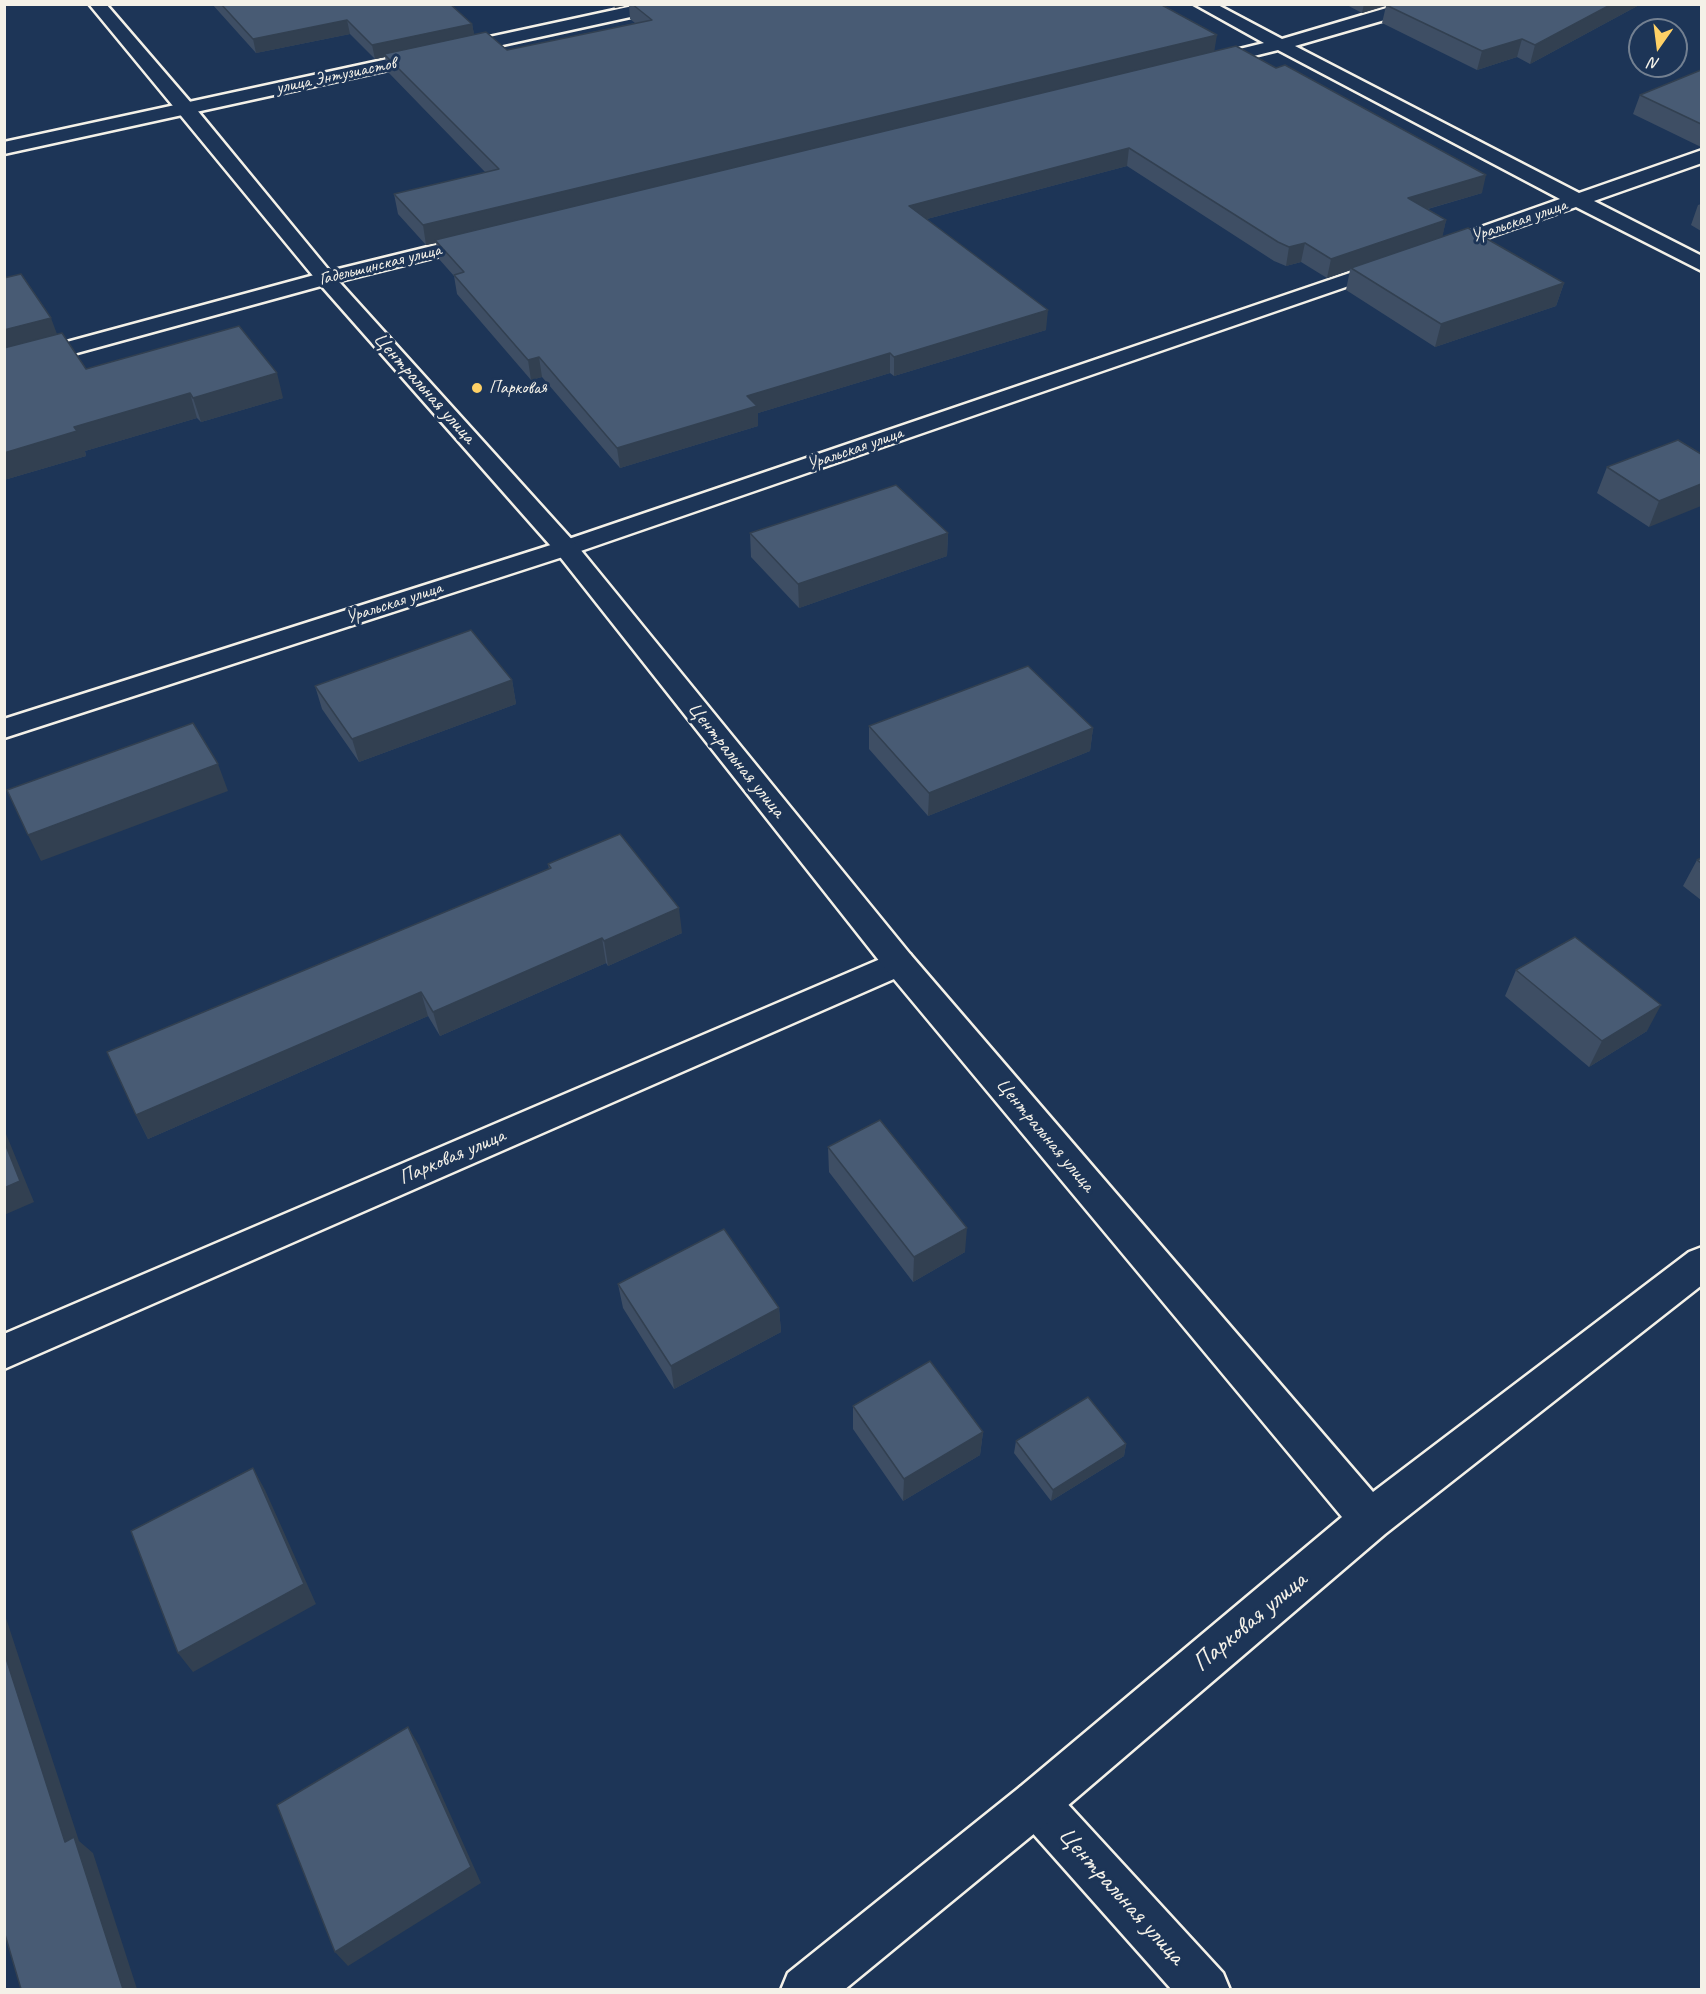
<!DOCTYPE html>
<html>
<head>
<meta charset="utf-8">
<style>
	body { margin:0 }
	#map { position:relative; width:1706px; height:1994px; overflow:hidden; background:#1d3557; font-family:Caveat,sans-serif }
	canvas { display:block }
	.frame { position:absolute; inset:0; border:6px solid #f4f1e8; pointer-events:none }
	.north { position:absolute; left:1628px; top:18px; width:60px; height:60px; box-sizing:border-box; background:#1d3557; border:2px solid #738091; border-radius:50%; rotate:194deg; font-size:16px; font-weight:700; line-height:24px; text-align:center; color:#f4f1e8 }
	.north::after { content:''; display:block; margin:auto; width:21px; height:27px; background:#ffd166; clip-path:polygon(50% 0,100% 100%,50% 72%,0 100%) }
</style>
</head>
<body>
<div id="map">
<canvas width="1706" height="1994"></canvas>
<div class="frame"></div>
<div class="north">N</div>
</div>
<script>
const context = document.querySelector('canvas').getContext('2d');
context.lineJoin = 'round';
function stroke(path, color, width, dash) {
  context.strokeStyle = color;
  context.lineWidth = width;
  context.lineCap = dash ? 'butt' : 'round';
  context.setLineDash(dash || []);
  context.stroke(path);
}
function paint(path, color) {
  context.fillStyle = color;
  context.fill(path, 'evenodd');
}
function drawText(font, color, halo, rows, align = 'center') {
  context.font = font + ' Caveat,sans-serif';
  context.lineWidth = 6;
  context.setLineDash([]);
  context.textBaseline = 'middle';
  context.strokeStyle = halo;
  context.fillStyle = color;
  for (const [text, x, y, turn = 0] of rows) {
    context.save();
    context.translate(x, y);
    context.rotate((+turn || 0) * Math.PI / 180);
    context.textAlign = isNaN(turn) ? turn : align;
    if (halo) context.strokeText(text, 0, 0);
    context.fillText(text, 0, 0);
    context.restore();
  }
}
const minor = new Path2D(`
	M 642,4 L 675,4 L 667,9 L 4,154 L 4,142 Z
	M 1194,4 L 1216,4 L 1282,39 L 1400,4 L 1428,4 L 1426,8 L 1295,46 L 1579,193 L 1702,150 L 1702,163 L 1594,201 L 1702,256 L 1702,271 L 1576,207 L 1444,253 L 1437,255 L 1430,253 L 1427,249 L 1430,245 L 1560,199 L 1278,50 L 1205,68 L 1199,67 L 1196,63 L 1199,59 L 1264,43 Z
	M 481,234 L 488,236 L 491,240 L 488,244 L 332,283 L 4,373 L 4,359 L 318,274 Z
	M 1391,259 L 1398,261 L 1401,265 L 1398,269 L 575,553 L 4,738 L 4,719 L 557,543 Z
	M 899,951 L 910,954 L 915,963 L 910,972 L 4,1369 L 4,1334 Z
	M 1036,1780 L 1052,1787 L 1223,1973 L 1230,1990 L 1172,1990 L 1020,1819 L 1013,1803 L 1020,1787 Z`);
const tertiary = new Path2D(`
	M 89,4 L 106,4 L 192,104 L 332,274 L 575,543 L 910,954 L 1373,1492 L 1689,1252 L 1702,1247 L 1702,1285 L 1385,1534 L 1052,1819 L 844,1990 L 781,1990 L 788,1973 L 1020,1787 L 1342,1517 L 888,972 L 557,553 L 318,282 Z`);
const wall = new Path2D(`
	M 212,4 L 450,4 L 472,24 L 474,35 L 507,50 L 635,23 L 630,19 L 629,5 L 615,8 L 611,4 L 1160,4 L 1214,51 L 1482,193 L 1428,209 L 1446,220 L 1442,237 L 1564,283 L 1556,306 L 1435,347 L 1346,290 L 1350,270 L 1327,278 L 1301,262 L 1286,266 L 1274,261 L 1127,166 L 927,219 L 1046,330 L 894,376 L 890,373 L 758,413 L 758,426 L 620,468 L 542,377 L 531,380 L 457,294 L 454,276 L 439,259 L 436,243 L 426,245 L 398,214 L 394,194 L 486,173 L 388,72 L 385,57 L 375,59 L 350,34 L 256,53 Z
	M 1345,4 L 1641,4 L 1530,64 L 1517,57 L 1477,70 L 1382,23 L 1386,6 L 1362,13 Z
	M 1701,70 L 1701,147 L 1633,114 L 1640,95 Z
	M 1701,204 L 1701,231 L 1691,225 L 1698,205 Z
	M 57,334 L 86,369 L 283,398 L 201,422 L 197,418 L 85,451 L 86,456 L 4,480 Z
	M 1701,454 L 1649,527 L 1597,493 L 1607,467 Z
	M 750,533 L 948,533 L 947,556 L 799,608 L 751,557 Z
	M 512,680 L 516,704 L 359,762 L 322,709 L 315,686 Z
	M 869,726 L 1093,728 L 1090,751 L 928,816 L 869,749 Z
	M 1701,858 L 1701,900 L 1683,886 L 1697,860 Z
	M 548,864 L 682,933 L 608,966 L 606,963 L 440,1036 L 428,1016 L 148,1139 L 136,1115 L 549,869 Z
	M 1516,970 L 1647,1031 L 1589,1067 L 1505,996 Z
	M 828,1147 L 965,1252 L 913,1282 L 829,1172 Z
	M 618,1284 L 779,1308 L 781,1332 L 674,1389 L 623,1308 Z
	M 853,1406 L 983,1432 L 980,1455 L 903,1501 L 853,1429 Z
	M 1016,1441 L 1126,1444 L 1124,1456 L 1051,1501 L 1014,1453 Z`);
const shadedWall = new Path2D(`
	M 615,4 L 629,4 L 629,5 L 615,8 Z
	M 1364,4 L 1390,4 L 1362,13 Z
	M 1612,4 L 1641,4 L 1530,64 L 1535,45 Z
	M 347,20 L 350,34 L 256,53 L 253,39 Z
	M 472,24 L 475,38 L 384,54 L 385,57 L 375,59 L 372,45 Z
	M 1217,35 L 1214,53 L 435,240 L 436,243 L 426,245 L 423,225 Z
	M 1522,39 L 1517,57 L 1477,70 L 1482,51 Z
	M 1129,148 L 1127,166 L 908,224 L 909,206 Z
	M 1486,175 L 1482,193 L 1403,216 L 1408,198 Z
	M 1446,220 L 1442,239 L 1351,268 L 1350,270 L 1327,278 L 1331,259 Z
	M 1305,243 L 1301,262 L 1286,266 L 1289,247 Z
	M 1564,283 L 1556,306 L 1435,347 L 1441,324 Z
	M 1048,310 L 1046,330 L 894,376 L 894,357 Z
	M 51,318 L 60,342 L 4,357 L 4,330 Z
	M 890,353 L 890,373 L 758,413 L 758,426 L 620,468 L 617,448 L 747,396 Z
	M 539,357 L 542,377 L 531,380 L 528,360 Z
	M 277,373 L 283,398 L 201,422 L 193,398 Z
	M 190,393 L 197,418 L 85,451 L 86,456 L 4,480 L 4,453 L 74,427 Z
	M 1701,484 L 1701,506 L 1649,527 L 1659,501 Z
	M 948,533 L 947,556 L 799,608 L 798,584 Z
	M 512,680 L 516,704 L 359,762 L 352,739 Z
	M 1093,728 L 1090,751 L 928,816 L 929,793 Z
	M 218,764 L 228,791 L 41,861 L 28,835 Z
	M 679,908 L 682,933 L 608,966 L 604,941 Z
	M 602,938 L 606,963 L 440,1036 L 433,1012 Z
	M 421,992 L 428,1016 L 148,1139 L 136,1115 Z
	M 1661,1005 L 1647,1031 L 1589,1067 L 1602,1041 Z
	M 4,1129 L 34,1202 L 4,1215 Z
	M 967,1228 L 965,1252 L 913,1282 L 914,1257 Z
	M 779,1308 L 781,1332 L 674,1389 L 671,1366 Z
	M 983,1432 L 980,1455 L 903,1501 L 904,1479 Z
	M 1126,1444 L 1124,1456 L 1051,1501 L 1053,1490 Z
	M 253,1468 L 265,1490 L 316,1604 L 193,1672 L 178,1653 Z
	M 4,1612 L 79,1841 L 93,1853 L 137,1989 L 123,1989 L 65,1842 L 4,1652 Z
	M 408,1727 L 419,1745 L 481,1883 L 348,1966 L 335,1952 Z`);
const building = new Path2D(`
	M 221,4 L 450,4 L 472,24 L 372,45 L 347,20 L 253,39 Z
	M 632,4 L 1160,4 L 1217,35 L 423,225 L 394,194 L 499,169 L 384,54 L 486,32 L 507,50 L 652,20 Z
	M 1388,4 L 1612,4 L 1535,45 L 1522,39 L 1482,51 L 1386,5 Z
	M 1236,46 L 1276,68 L 1285,65 L 1486,175 L 1408,198 L 1446,220 L 1331,259 L 1305,243 L 1289,247 L 1278,242 L 1129,148 L 909,206 L 1048,310 L 894,357 L 890,353 L 747,396 L 757,406 L 617,448 L 539,357 L 528,360 L 454,275 L 464,272 L 435,240 Z
	M 1701,70 L 1701,124 L 1640,95 Z
	M 1468,228 L 1564,283 L 1441,324 L 1351,268 Z
	M 21,274 L 51,318 L 4,330 L 4,278 Z
	M 239,326 L 277,373 L 193,398 L 190,393 L 74,427 L 77,431 L 4,453 L 4,348 L 62,333 L 86,369 Z
	M 1678,440 L 1701,454 L 1701,484 L 1659,501 L 1607,467 Z
	M 896,485 L 948,533 L 798,584 L 750,533 Z
	M 471,630 L 512,680 L 352,739 L 315,686 Z
	M 1028,666 L 1093,728 L 929,793 L 869,726 Z
	M 193,723 L 218,764 L 28,835 L 7,790 Z
	M 620,834 L 679,908 L 604,941 L 602,938 L 433,1012 L 421,992 L 136,1115 L 107,1052 L 551,868 L 548,864 Z
	M 1701,858 L 1701,863 L 1697,860 Z
	M 1575,937 L 1661,1005 L 1602,1041 L 1516,970 Z
	M 880,1120 L 967,1228 L 914,1257 L 828,1147 Z
	M 4,1141 L 20,1181 L 4,1188 Z
	M 724,1229 L 779,1308 L 671,1366 L 618,1284 Z
	M 930,1361 L 983,1432 L 904,1479 L 853,1406 Z
	M 1088,1397 L 1126,1444 L 1053,1490 L 1016,1441 Z
	M 253,1468 L 304,1584 L 178,1653 L 131,1531 Z
	M 4,1652 L 65,1842 L 74,1837 L 123,1989 L 21,1989 L 4,1931 Z
	M 408,1727 L 471,1867 L 335,1952 L 277,1805 Z`);
const markers = [
	[477,388,6,"#ffd166"]
];
const farStreetnames = [
	["улица Энтузиастов",336,76,-12],
	["Уральская улица",1519,221,-19],
	["Гадельшинская улица",380,265,-14],
	["Уральская улица",855,449,-19],
	["Уральская улица",394,603,-18]
];
const farPoinames = [
	["Парковая",489,388]
];
const streetNames = [
	["Центральная улица",424,388,48],
	["Центральная улица",736,760,51],
	["Центральная улица",1045,1135,50],
	["Парковая улица",452,1157,-23]
];
const nearStreetnames = [
	["Парковая улица",1250,1622,-40],
	["Центральная улица",1121,1896,48]
];
stroke(minor, '#f4f1e8', 5);
stroke(tertiary, '#f4f1e8', 5);
paint(minor, '#1d3557');
paint(tertiary, '#1d3557');
paint(wall, '#3e4e64');
paint(shadedWall, '#324051');
paint(building, '#485b74');
stroke(building, '#324051', 1.5);
for (const [x, y, r, color] of markers) {
  const dot = new Path2D();
  dot.arc(x, y, r, 0, 2 * Math.PI);
  context.fillStyle = color;
  context.fill(dot);
  stroke(dot, '#1d3557', 2);
}
drawText('18px', '#f4f1e8', '#1d3557', farStreetnames);
drawText('18px', '#f4f1e8', '#1d3557', farPoinames, 'left');
drawText('21px', '#f4f1e8', '#1d3557', streetNames);
drawText('26px', '#f4f1e8', '#1d3557', nearStreetnames);
</script>
</body>
</html>
